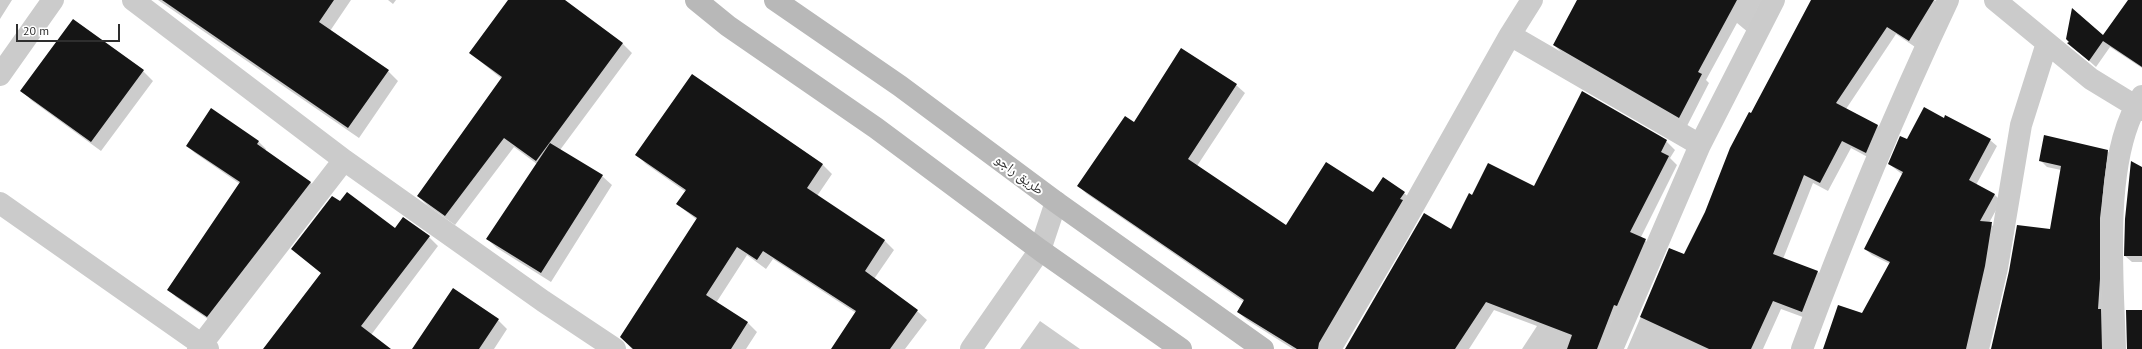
<!DOCTYPE html>
<html>
<head>
<meta charset="utf-8">
<style>
	body { margin:0 }
	#map { position:relative; width:2142px; height:349px; overflow:hidden; background:#fff; font-family:"PT Sans",sans-serif }
	canvas { display:block }
	.scale { position:absolute; left:16px; top:24px; width:104px; height:18px; box-sizing:border-box; border:2px solid #2e2e2e; border-top:0; padding-left:5px; font-size:12px; line-height:14px; white-space:nowrap; color:#2e2e2e; -webkit-text-stroke:3px #fff; paint-order:stroke }
</style>
</head>
<body>
<div id="map">
<canvas width="2142" height="349"></canvas>
<div class="scale">20 m</div>
</div>
<script>
const context = document.querySelector('canvas').getContext('2d');
context.lineJoin = 'round';
function paint(path, color) {
  context.fillStyle = color;
  context.fill(path, 'evenodd');
}
function stroke(path, color, width, dash) {
  context.strokeStyle = color;
  context.lineWidth = width;
  context.lineCap = dash ? 'butt' : 'round';
  context.setLineDash(dash || []);
  context.stroke(path);
}
function drawText(font, color, halo, rows, align = 'center') {
  context.font = font + ' "PT Sans","Noto Naskh Arabic",sans-serif';
  context.lineWidth = 4;
  context.setLineDash([]);
  context.textBaseline = 'middle';
  context.strokeStyle = halo;
  context.fillStyle = color;
  for (const [text, x, y, turn = 0] of rows) {
    context.save();
    context.translate(x, y);
    context.rotate((+turn || 0) * Math.PI / 180);
    context.textAlign = isNaN(turn) ? turn : align;
    if (halo) context.strokeText(text, 0, 0);
    context.fillText(text, 0, 0);
    context.restore();
  }
}
const shadow = new Path2D(`
	M 0,0 L 12,0 L 0,19 Z
	M 158,0 L 351,0 L 330,31 L 388,71 L 398,81 L 359,138 Z
	M 388,0 L 396,0 L 393,4 Z
	M 509,0 L 563,0 L 623,44 L 632,53 L 560,150 L 602,176 L 612,185 L 551,282 L 497,248 L 487,239 L 537,164 L 514,147 L 455,225 L 428,206 L 418,196 L 502,79 L 470,53 Z
	M 1578,0 L 1774,0 L 1749,33 L 1737,23 L 1706,80 L 1709,83 L 1687,126 L 1563,54 L 1554,45 Z
	M 1812,0 L 1934,0 L 1943,8 L 1918,49 L 1896,34 L 1846,109 L 1877,125 L 1886,134 L 1875,161 L 1851,148 L 1828,191 L 1813,183 L 1783,259 L 1818,272 L 1826,280 L 1811,320 L 1781,309 L 1763,349 L 1627,349 L 1670,249 L 1685,255 L 1752,115 Z
	M 2129,0 L 2142,0 L 2142,68 L 2110,47 L 2096,67 L 2069,43 L 2104,37 Z
	M 73,21 L 143,71 L 153,81 L 101,151 L 31,100 L 22,90 Z
	M 692,75 L 823,165 L 832,174 L 817,196 L 885,241 L 894,250 L 874,279 L 917,311 L 927,320 L 905,349 L 832,349 L 856,313 L 773,259 L 766,269 L 747,255 L 716,303 L 748,323 L 757,332 L 746,349 L 632,349 L 621,337 L 697,220 L 677,204 L 686,192 L 646,164 L 637,155 Z
	M 1236,85 L 1245,93 L 1197,166 L 1286,226 L 1373,193 L 1404,193 L 1413,201 L 1329,349 L 1293,349 L 1247,320 L 1238,312 L 1244,302 L 1087,194 L 1078,186 L 1134,123 Z
	M 1944,119 L 1990,140 L 1997,146 L 1976,185 L 1994,194 L 2001,201 L 1989,223 L 1998,230 L 1973,349 L 1827,349 L 1863,315 L 1890,264 L 1872,255 L 1865,249 L 1903,175 L 1889,164 L 1907,141 Z
	M 258,141 L 266,149 L 265,151 L 311,183 L 318,190 L 215,324 L 176,297 L 168,289 L 240,184 L 195,153 L 187,146 Z
	M 1666,141 L 1675,150 L 1670,158 L 1677,165 L 1641,237 L 1654,248 L 1610,349 L 1522,349 L 1537,326 L 1494,310 L 1469,349 L 1346,349 L 1451,230 L 1473,196 L 1535,187 Z
	M 2107,151 L 2114,157 L 2109,349 L 1992,349 L 2051,230 L 2061,170 L 2047,167 L 2040,160 Z
	M 2142,168 L 2142,262 L 2132,262 L 2125,256 Z
	M 395,230 L 429,237 L 438,246 L 371,335 L 389,349 L 264,349 L 322,274 L 292,249 Z
	M 498,320 L 507,329 L 494,349 L 413,349 Z
	M 1040,321 L 1080,349 L 1020,349 Z`);
const building = new Path2D(`
	M 162,0 L 334,0 L 319,22 L 389,70 L 348,128 Z
	M 508,0 L 565,0 L 623,43 L 536,161 L 504,138 L 445,216 L 417,196 L 502,77 L 469,53 Z
	M 1577,0 L 1737,0 L 1698,72 L 1702,74 L 1679,118 L 1553,45 Z
	M 1811,0 L 1934,0 L 1909,41 L 1887,27 L 1836,103 L 1878,125 L 1866,153 L 1842,141 L 1820,183 L 1804,175 L 1773,254 L 1818,271 L 1802,312 L 1773,301 L 1751,349 L 1709,349 L 1640,317 L 1669,248 L 1684,254 L 1705,212 L 1730,148 L 1749,112 L 1751,113 Z
	M 2128,0 L 2142,0 L 2142,67 L 2103,41 L 2089,61 L 2067,43 L 2069,42 L 2066,39 L 2072,8 L 2103,35 Z
	M 73,19 L 144,70 L 91,142 L 20,91 Z
	M 1181,48 L 1237,84 L 1188,159 L 1286,225 L 1326,162 L 1373,192 L 1383,177 L 1405,192 L 1400,199 L 1403,200 L 1319,343 L 1318,349 L 1297,349 L 1237,312 L 1244,300 L 1077,186 L 1125,116 L 1134,122 Z
	M 692,74 L 823,164 L 807,188 L 885,240 L 865,271 L 918,310 L 890,349 L 831,349 L 856,311 L 763,251 L 757,260 L 737,247 L 706,295 L 748,322 L 731,349 L 633,349 L 620,337 L 697,218 L 676,204 L 686,190 L 635,155 Z
	M 1582,91 L 1667,140 L 1661,152 L 1669,156 L 1630,232 L 1646,239 L 1617,306 L 1614,305 L 1597,349 L 1567,349 L 1572,335 L 1486,302 L 1455,349 L 1345,349 L 1424,213 L 1451,229 L 1469,193 L 1472,195 L 1488,163 L 1534,186 Z
	M 1924,107 L 1944,118 L 1945,115 L 1991,139 L 1969,180 L 1995,194 L 1980,221 L 1992,222 L 1985,266 L 1966,349 L 1823,349 L 1838,305 L 1862,313 L 1890,262 L 1864,249 L 1903,172 L 1888,164 L 1900,136 L 1907,139 Z
	M 211,108 L 259,141 L 257,144 L 311,182 L 207,317 L 167,290 L 240,182 L 186,146 Z
	M 2044,135 L 2108,150 L 2100,218 L 2100,279 L 2098,309 L 2101,309 L 2102,349 L 1991,349 L 2009,271 L 2017,225 L 2050,229 L 2061,166 L 2039,161 Z
	M 550,143 L 603,175 L 541,273 L 486,239 Z
	M 2131,161 L 2142,167 L 2142,256 L 2124,256 L 2125,219 Z
	M 347,192 L 395,228 L 403,217 L 430,236 L 361,326 L 391,349 L 263,349 L 321,273 L 291,249 L 332,196 L 340,201 Z
	M 453,288 L 499,319 L 479,349 L 412,349 Z
	M 2126,310 L 2142,310 L 2142,349 L 2127,349 Z`);
const minor = new Path2D(`
	M 133,0 L 344,160 L 543,301 L 615,349
	M 1995,0 L 2091,79 L 2142,110
	M 1510,35 L 1700,145
	M 0,75 L 53,0
	M 0,203 L 208,349
	M 198,349 L 344,160
	M 971,349 L 1040,250 L 1056,202
	M 1330,349 L 1396,237 L 1510,35 L 1532,0
	M 1612,349 L 1700,145 L 1774,0
	M 1802,349 C 1846,230 1894,114 1948,0
	M 1978,349 L 1997,268 L 2021,125 L 2047,43
	M 2115,349 C 2113,278 2101,155 2142,96`);
const secondary = new Path2D(`
	M 696,0 L 728,26 L 876,128 L 1040,250 L 1181,349
	M 775,0 L 900,86 L 1056,202 L 1263,349`);
const streetNames = [
	["طريق راجو",1019,175,37]
];
paint(shadow, '#0003');
paint(building, '#151515');
stroke(minor, '#cbcbcb', 22);
stroke(secondary, '#b8b8b8', 22);
drawText('14px', '#2e2e2e', '#fff', streetNames);
</script>
</body>
</html>
